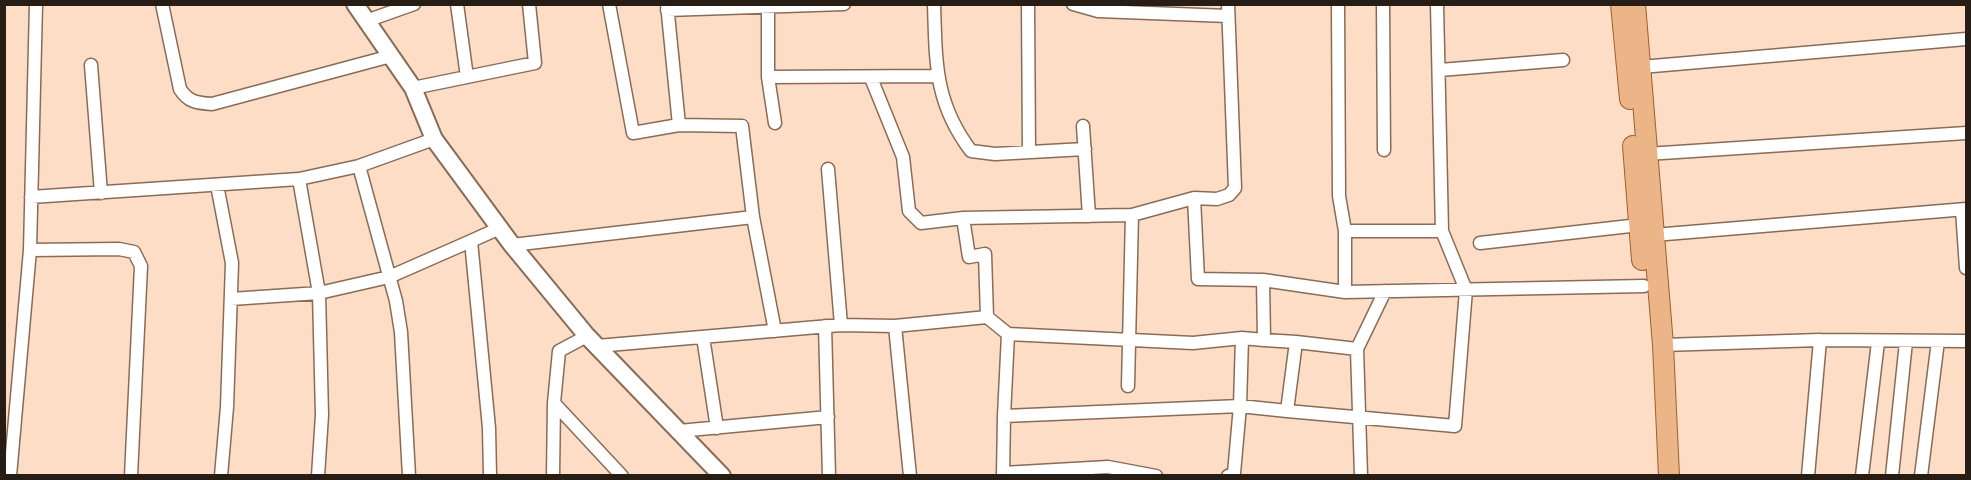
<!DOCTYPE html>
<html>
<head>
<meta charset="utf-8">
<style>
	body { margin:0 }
	#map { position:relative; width:1971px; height:480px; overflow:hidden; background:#feddc6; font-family:"Sofia Sans Condensed",sans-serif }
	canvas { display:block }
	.frame { position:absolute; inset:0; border:6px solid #281d14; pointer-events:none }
</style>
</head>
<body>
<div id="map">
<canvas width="1971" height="480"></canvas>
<div class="frame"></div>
</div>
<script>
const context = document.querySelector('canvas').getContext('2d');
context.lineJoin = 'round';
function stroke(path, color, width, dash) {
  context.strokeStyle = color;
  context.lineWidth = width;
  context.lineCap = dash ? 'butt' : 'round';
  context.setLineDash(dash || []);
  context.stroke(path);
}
const street = new Path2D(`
	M 162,4 L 180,89 C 188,102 197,103 212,104 L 391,56
	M 457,4 L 467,77
	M 609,4 L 633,133 L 679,125 L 742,126 L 753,217 L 775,331
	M 667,4 L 679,125
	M 934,4 C 936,62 934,102 971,151 L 995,154 L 1085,149
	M 1028,4 L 1029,152
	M 1073,4 L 1098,11 L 1228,16
	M 1338,4 L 1339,196 L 1345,231
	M 1383,4 L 1384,150
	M 768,9 L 768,77 L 775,123
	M 667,10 L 844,4
	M 366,21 L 414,4
	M 91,65 L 101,193
	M 1641,67 L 1966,39
	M 1440,70 L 1563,60
	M 768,77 L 937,76
	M 871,78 L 903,157 L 909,211 L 921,223 L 963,218
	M 413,88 L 535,63 L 529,4
	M 1083,126 L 1089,216
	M 1647,154 L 1966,133
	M 359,166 L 396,301 L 401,332 L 409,476
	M 299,179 L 319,293 L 389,277 L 471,241
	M 217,185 L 232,263 L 227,407 L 221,476
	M 31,197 L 299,179 L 359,166 L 434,139
	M 1194,198 L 1198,279 L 1263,280 L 1345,292 L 1644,286
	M 1962,210 L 1966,268
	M 1654,235 L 1966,209
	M 1480,243 L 1639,225
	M 512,245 L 753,217
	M 30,250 L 119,249 L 134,252 L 141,266 L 131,476
	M 1263,280 L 1264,340 L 1296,342 L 1287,411 L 1455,426 L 1466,290 L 1442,231
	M 1345,292 L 1345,231 L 1442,231 L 1437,4
	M 231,299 L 319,293 L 322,415 L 318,476
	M 987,317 L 1008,334 L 1193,343 L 1242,338 L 1264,340
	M 841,325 L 895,326
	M 825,326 L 829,476
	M 703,337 L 717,428
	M 1296,342 L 1357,349
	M 1663,345 L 1820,340 L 1966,341
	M 597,346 L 841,325 L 828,169
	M 1128,386 L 1132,215
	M 554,403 L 622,476
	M 1004,416 L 1008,334
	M 679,431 L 828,417
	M 1003,473 L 1108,467 L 1156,476
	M 10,476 L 30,250 L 36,4
	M 490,476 L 489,428 L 471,241 L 500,228
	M 553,476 L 554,403 L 559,351 L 587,336
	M 910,476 L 895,326 L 987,317 L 985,254 L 969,257 L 963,218 L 1132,215 L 1194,198 L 1217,199 L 1229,195 L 1235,188 L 1228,4
	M 1003,476 L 1004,416 L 1240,406 L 1287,411
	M 1228,476 L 1234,473 L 1240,406 L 1242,338
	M 1361,476 L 1357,349 L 1385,291
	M 1808,476 L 1820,340
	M 1862,476 L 1878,342
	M 1892,476 L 1906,342
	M 1921,476 L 1938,341`);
const secondary = new Path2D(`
	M 355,4 L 413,88 L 434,139 L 512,245 L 587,336 L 722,476`);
const primary = new Path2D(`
	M 1621,4 L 1630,99
	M 1635,4 L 1663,345 L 1669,476
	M 1633,146 L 1642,260`);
stroke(street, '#886c57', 15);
stroke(secondary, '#886c57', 20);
stroke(primary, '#9e602c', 22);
stroke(street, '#fff', 12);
stroke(secondary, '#fff', 16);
stroke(primary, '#ebb588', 20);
</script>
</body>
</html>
